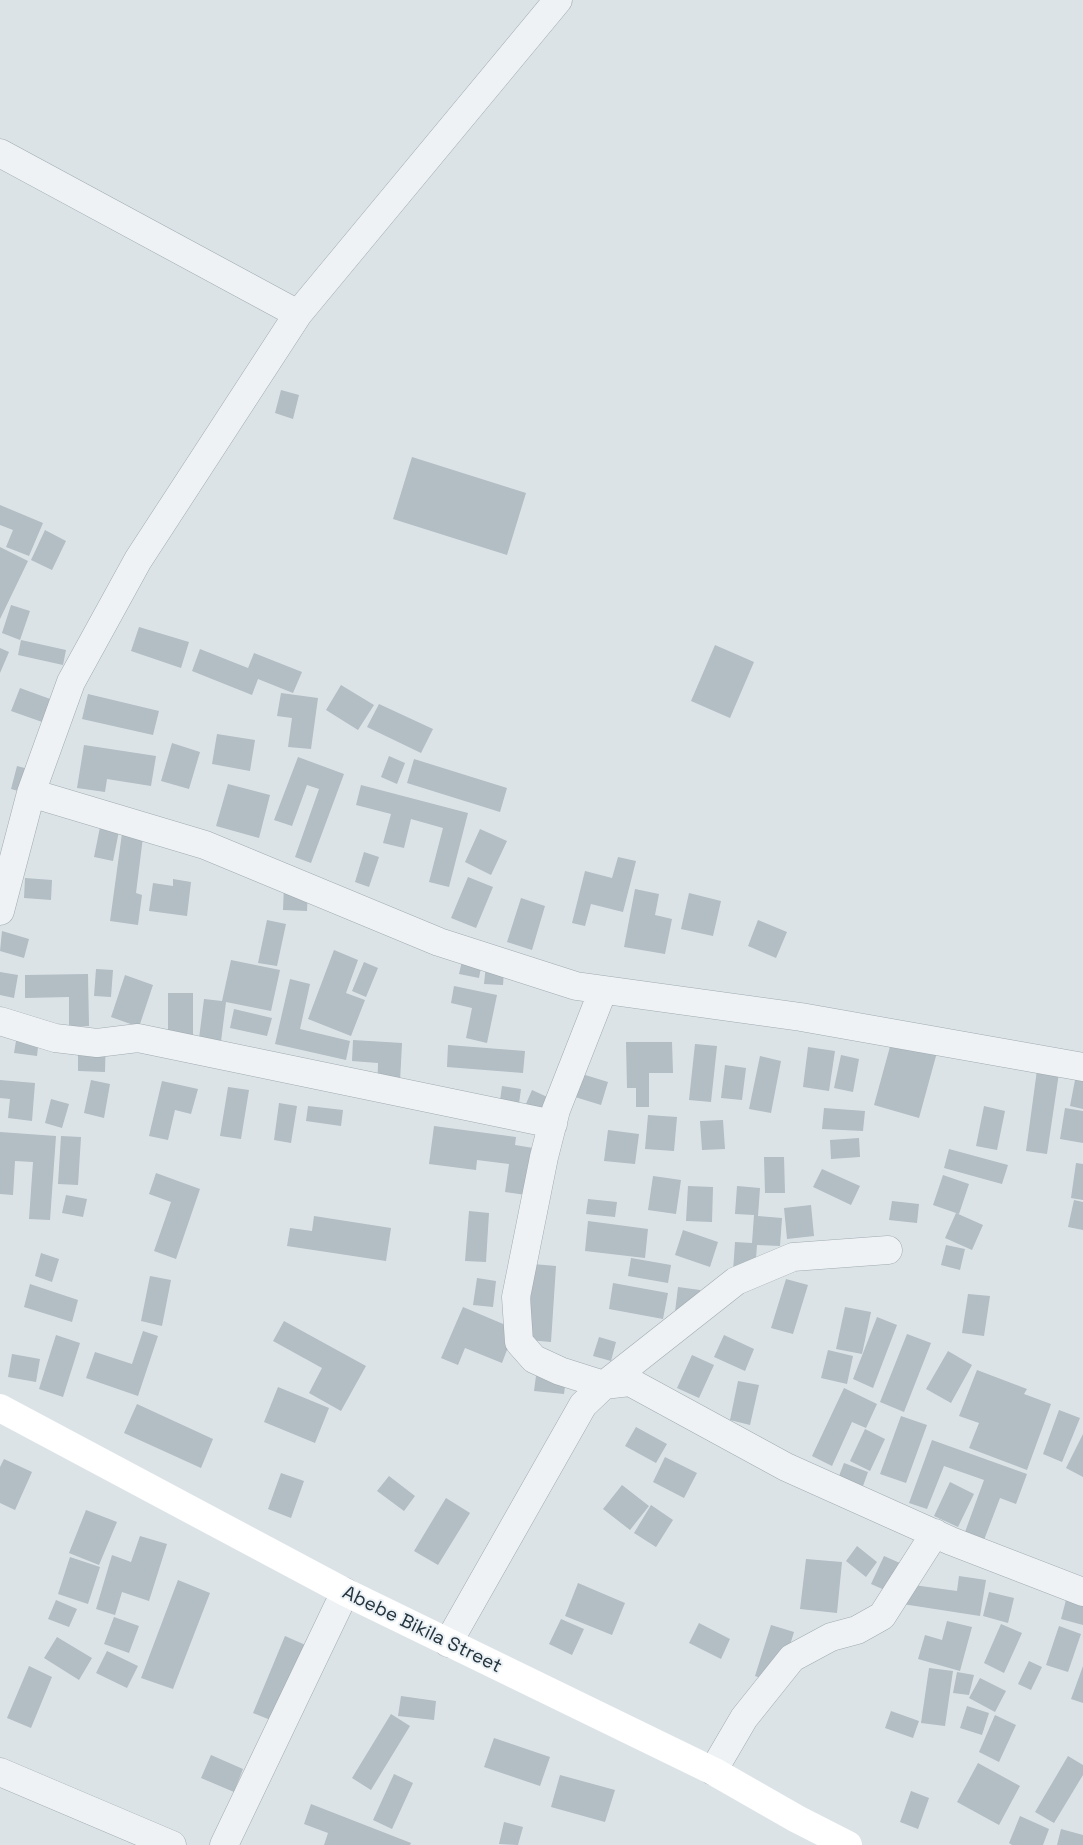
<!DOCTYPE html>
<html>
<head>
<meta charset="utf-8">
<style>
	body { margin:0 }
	canvas { display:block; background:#dbe3e7 }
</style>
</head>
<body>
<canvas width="1083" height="1845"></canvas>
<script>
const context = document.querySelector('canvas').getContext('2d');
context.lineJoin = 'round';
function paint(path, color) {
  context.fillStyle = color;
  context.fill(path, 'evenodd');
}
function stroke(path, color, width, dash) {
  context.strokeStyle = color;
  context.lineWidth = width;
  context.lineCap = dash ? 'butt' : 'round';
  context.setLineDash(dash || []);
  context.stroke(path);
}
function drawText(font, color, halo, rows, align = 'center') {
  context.font = font + ' "Space Grotesk",sans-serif';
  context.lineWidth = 4;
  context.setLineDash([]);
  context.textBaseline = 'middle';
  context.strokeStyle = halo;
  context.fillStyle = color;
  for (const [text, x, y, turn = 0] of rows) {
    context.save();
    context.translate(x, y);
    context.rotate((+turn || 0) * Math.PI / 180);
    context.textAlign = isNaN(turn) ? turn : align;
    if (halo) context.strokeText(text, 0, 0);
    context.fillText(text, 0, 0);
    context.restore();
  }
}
const building = new Path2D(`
	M 281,390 L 299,395 L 293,419 L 275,413 Z
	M 412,457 L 526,493 L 507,555 L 393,519 Z
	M 0,505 L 43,523 L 29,556 L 6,547 L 13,530 L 0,525 Z
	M 45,530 L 66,541 L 52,570 L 31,560 Z
	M 0,547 L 28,561 L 0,619 Z
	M 11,605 L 30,611 L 20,640 L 2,633 Z
	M 139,627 L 189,642 L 181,668 L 131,651 Z
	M 21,640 L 66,650 L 63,665 L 18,655 Z
	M 715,645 L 754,662 L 730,718 L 691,701 Z
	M 0,648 L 9,652 L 0,673 Z
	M 200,649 L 248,668 L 254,653 L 302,672 L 293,693 L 258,679 L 252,695 L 192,671 Z
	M 341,685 L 374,705 L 358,730 L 326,710 Z
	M 20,688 L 53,700 L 45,723 L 11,711 Z
	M 281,693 L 318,698 L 311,749 L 288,747 L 292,718 L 277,716 Z
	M 88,694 L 159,711 L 153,735 L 82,719 Z
	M 379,704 L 433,729 L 421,753 L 367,727 Z
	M 217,734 L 255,740 L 250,771 L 212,764 Z
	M 172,743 L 200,752 L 189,789 L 161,781 Z
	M 84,745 L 156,756 L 151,786 L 107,779 L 105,792 L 77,788 Z
	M 389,756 L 405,763 L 397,784 L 381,777 Z
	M 298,757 L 344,774 L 311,863 L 295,857 L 319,789 L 307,785 L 292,826 L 274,820 Z
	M 414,759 L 507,788 L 500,812 L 407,783 Z
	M 17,766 L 36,771 L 30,794 L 11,789 Z
	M 228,784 L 270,795 L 259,838 L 216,826 Z
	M 361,785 L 468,813 L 449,887 L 429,882 L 443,828 L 411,819 L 404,848 L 383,843 L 391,814 L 356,805 Z
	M 123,826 L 144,829 L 136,893 L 142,895 L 138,925 L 110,921 Z
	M 100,827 L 119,831 L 113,861 L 94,857 Z
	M 480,829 L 507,841 L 491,875 L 465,862 Z
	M 364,852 L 379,857 L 369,887 L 355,882 Z
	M 618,857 L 636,861 L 623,912 L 591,904 L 585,926 L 572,923 L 585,871 L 612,878 Z
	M 468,877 L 493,887 L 476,928 L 451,918 Z
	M 25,878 L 52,880 L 51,900 L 24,898 Z
	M 173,879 L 191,882 L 187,916 L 149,911 L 153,883 L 173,886 Z
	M 284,885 L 308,886 L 307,911 L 283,910 Z
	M 635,889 L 659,894 L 655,915 L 672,919 L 665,954 L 624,947 Z
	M 689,893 L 721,901 L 713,936 L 681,929 Z
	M 521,898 L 545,906 L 532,950 L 507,942 Z
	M 267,920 L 286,924 L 277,966 L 258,963 Z
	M 758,920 L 787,932 L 776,958 L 748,946 Z
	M 2,931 L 29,939 L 24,958 L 0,951 Z
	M 465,948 L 484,952 L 479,978 L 459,974 Z
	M 334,950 L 358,960 L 346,993 L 365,1000 L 351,1036 L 308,1019 Z
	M 487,956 L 505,958 L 503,985 L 484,984 Z
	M 231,960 L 280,970 L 271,1011 L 226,1002 L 218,1065 L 196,1062 L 204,999 L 222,1001 Z
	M 364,962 L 378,968 L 366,997 L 352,991 Z
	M 96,969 L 113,970 L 111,997 L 94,996 Z
	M 0,972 L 18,975 L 14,998 L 0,995 Z
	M 88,974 L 89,1026 L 69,1027 L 69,997 L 25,998 L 25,975 Z
	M 125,975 L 153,985 L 139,1027 L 111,1017 Z
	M 290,979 L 310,984 L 300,1029 L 350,1041 L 346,1060 L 275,1044 Z
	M 454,986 L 497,995 L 487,1043 L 466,1038 L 472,1008 L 451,1003 Z
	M 168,993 L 193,993 L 193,1038 L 168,1038 Z
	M 234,1009 L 272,1018 L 267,1036 L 230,1028 Z
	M 78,1032 L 106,1033 L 105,1072 L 78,1071 Z
	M 894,1032 L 939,1045 L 919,1118 L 874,1105 Z
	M 17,1035 L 39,1038 L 37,1056 L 14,1053 Z
	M 353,1040 L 402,1043 L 399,1101 L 377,1100 L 378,1063 L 352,1061 Z
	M 626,1042 L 672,1042 L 673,1073 L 649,1073 L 649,1107 L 636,1107 L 636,1088 L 627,1088 Z
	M 695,1044 L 717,1046 L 711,1102 L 689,1100 Z
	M 448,1045 L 525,1051 L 523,1073 L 447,1067 Z
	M 808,1047 L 835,1051 L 829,1091 L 803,1087 Z
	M 841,1055 L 859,1059 L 853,1092 L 834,1088 Z
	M 760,1056 L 781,1061 L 771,1113 L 749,1109 Z
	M 725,1065 L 746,1068 L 742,1100 L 721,1098 Z
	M 1037,1070 L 1059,1073 L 1047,1154 L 1026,1151 Z
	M 582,1074 L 608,1082 L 601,1105 L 575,1097 Z
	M 1076,1075 L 1083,1077 L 1083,1109 L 1070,1106 Z
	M 0,1080 L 35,1083 L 32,1121 L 8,1118 L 10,1099 L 0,1098 Z
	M 91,1080 L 110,1084 L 104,1118 L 84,1113 Z
	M 162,1081 L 198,1089 L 191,1114 L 175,1110 L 168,1140 L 149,1136 Z
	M 502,1086 L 521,1089 L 518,1111 L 499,1108 Z
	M 228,1087 L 249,1090 L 241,1139 L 220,1136 Z
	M 532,1090 L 556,1101 L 545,1124 L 522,1113 Z
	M 51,1099 L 69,1104 L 62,1128 L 45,1123 Z
	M 279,1103 L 297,1106 L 291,1143 L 274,1140 Z
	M 308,1106 L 343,1110 L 341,1126 L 306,1121 Z
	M 984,1106 L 1005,1111 L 997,1150 L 976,1146 Z
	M 824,1108 L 865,1111 L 863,1131 L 822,1129 Z
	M 1065,1108 L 1083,1111 L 1083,1143 L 1060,1139 Z
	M 648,1115 L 677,1117 L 674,1151 L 645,1149 Z
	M 723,1120 L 725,1149 L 702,1150 L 700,1121 Z
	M 434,1126 L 516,1137 L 515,1145 L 539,1149 L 533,1196 L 505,1192 L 509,1164 L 477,1160 L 476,1170 L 429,1164 Z
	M 608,1130 L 639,1134 L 635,1164 L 604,1161 Z
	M 0,1132 L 56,1136 L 50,1220 L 29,1219 L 33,1162 L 15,1161 L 13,1195 L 0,1194 Z
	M 61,1136 L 81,1137 L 78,1185 L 58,1184 Z
	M 859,1138 L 860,1157 L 831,1159 L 830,1140 Z
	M 949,1149 L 1008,1165 L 1002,1184 L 944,1168 Z
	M 764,1157 L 784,1157 L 785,1193 L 765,1193 Z
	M 1076,1163 L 1083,1164 L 1083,1200 L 1071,1198 Z
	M 822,1169 L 860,1186 L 851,1205 L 813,1187 Z
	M 156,1173 L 200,1189 L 176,1259 L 154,1251 L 171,1202 L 149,1194 Z
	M 943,1175 L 969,1184 L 959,1214 L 933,1205 Z
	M 653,1176 L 681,1180 L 676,1214 L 648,1210 Z
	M 688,1186 L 713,1187 L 712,1222 L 686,1221 Z
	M 737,1186 L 760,1188 L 758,1216 L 782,1218 L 780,1246 L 757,1245 L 755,1272 L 733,1271 L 735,1242 L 752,1243 L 754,1215 L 735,1214 Z
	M 66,1195 L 87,1199 L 83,1217 L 62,1213 Z
	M 588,1199 L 617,1202 L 615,1217 L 586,1214 Z
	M 1074,1200 L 1083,1202 L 1083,1230 L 1068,1227 Z
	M 892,1201 L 919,1204 L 917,1223 L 889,1220 Z
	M 811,1205 L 814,1236 L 787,1239 L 784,1208 Z
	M 469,1211 L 489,1213 L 486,1262 L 465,1261 Z
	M 956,1213 L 983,1225 L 972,1250 L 945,1238 Z
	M 314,1216 L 391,1228 L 386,1261 L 287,1246 L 290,1228 L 312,1231 Z
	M 588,1221 L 648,1229 L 645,1258 L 585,1251 Z
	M 683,1230 L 718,1242 L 710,1267 L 675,1255 Z
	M 946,1245 L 965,1249 L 960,1270 L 941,1265 Z
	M 41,1253 L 59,1259 L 52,1282 L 35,1276 Z
	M 631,1258 L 671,1265 L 668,1283 L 628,1276 Z
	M 533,1264 L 556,1266 L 551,1342 L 528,1340 Z
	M 150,1276 L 171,1280 L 162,1326 L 141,1321 Z
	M 477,1278 L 496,1281 L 493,1307 L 473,1305 Z
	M 786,1279 L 808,1285 L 793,1334 L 771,1328 Z
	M 613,1283 L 668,1293 L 663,1319 L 609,1309 Z
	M 30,1284 L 78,1300 L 72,1322 L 24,1307 Z
	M 678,1287 L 700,1290 L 697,1315 L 675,1312 Z
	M 968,1294 L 990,1296 L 984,1336 L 962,1333 Z
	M 463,1307 L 515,1329 L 502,1363 L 465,1348 L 458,1365 L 441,1358 Z
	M 845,1307 L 871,1312 L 862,1354 L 836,1349 Z
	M 877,1317 L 897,1325 L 873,1388 L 853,1379 Z
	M 284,1321 L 366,1366 L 341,1411 L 309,1393 L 322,1368 L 273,1341 Z
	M 143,1331 L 158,1336 L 138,1396 L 86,1378 L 95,1352 L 132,1364 Z
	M 907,1334 L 931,1343 L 904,1412 L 880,1402 Z
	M 56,1335 L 80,1343 L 63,1397 L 39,1389 Z
	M 724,1335 L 754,1349 L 745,1371 L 714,1357 Z
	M 599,1337 L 616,1342 L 611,1361 L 593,1356 Z
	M 828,1350 L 853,1356 L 847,1384 L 821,1378 Z
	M 948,1351 L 972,1365 L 951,1403 L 926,1389 Z
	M 12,1354 L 40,1359 L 36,1382 L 8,1377 Z
	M 692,1355 L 714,1365 L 699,1398 L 677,1388 Z
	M 977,1370 L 1027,1389 L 1024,1394 L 1051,1404 L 1027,1470 L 969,1448 L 979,1423 L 959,1416 Z
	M 536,1376 L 566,1379 L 564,1394 L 534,1391 Z
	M 738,1381 L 759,1385 L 750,1425 L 730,1420 Z
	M 278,1387 L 329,1408 L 315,1443 L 264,1422 Z
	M 844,1388 L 877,1404 L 866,1428 L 852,1422 L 832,1466 L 812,1456 Z
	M 137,1404 L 213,1439 L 201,1468 L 124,1433 Z
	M 1059,1410 L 1080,1418 L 1062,1462 L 1043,1454 Z
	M 901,1416 L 927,1425 L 906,1483 L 880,1474 Z
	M 636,1427 L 667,1444 L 656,1463 L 625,1446 Z
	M 865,1429 L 885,1439 L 870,1471 L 850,1461 Z
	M 1083,1434 L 1083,1477 L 1066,1468 Z
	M 932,1440 L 1027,1474 L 1016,1504 L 1000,1498 L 984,1540 L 965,1532 L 984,1480 L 944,1466 L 927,1509 L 909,1503 Z
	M 665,1457 L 697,1473 L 684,1498 L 653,1482 Z
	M 4,1459 L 32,1472 L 15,1510 L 0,1503 L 0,1467 Z
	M 844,1463 L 868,1472 L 863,1486 L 839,1476 Z
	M 281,1473 L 304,1481 L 291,1518 L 268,1509 Z
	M 389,1476 L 415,1496 L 404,1511 L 377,1491 Z
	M 950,1482 L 974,1494 L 958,1527 L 934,1516 Z
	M 622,1485 L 649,1506 L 630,1530 L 603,1509 Z
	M 446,1498 L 470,1513 L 438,1565 L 414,1551 Z
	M 651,1505 L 673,1520 L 656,1547 L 634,1533 Z
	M 86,1510 L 117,1522 L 99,1565 L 69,1553 Z
	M 140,1536 L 167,1544 L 149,1601 L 122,1592 L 115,1615 L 96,1609 L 112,1555 L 131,1562 Z
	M 857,1546 L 877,1562 L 866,1577 L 846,1561 Z
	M 884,1556 L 900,1563 L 887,1591 L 871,1584 Z
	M 70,1557 L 100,1567 L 88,1604 L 58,1594 Z
	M 806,1559 L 842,1562 L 837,1613 L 800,1609 Z
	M 959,1576 L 986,1580 L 980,1616 L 896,1603 L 899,1583 L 957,1591 Z
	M 178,1580 L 210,1593 L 173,1689 L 141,1678 Z
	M 578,1583 L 625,1603 L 612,1635 L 565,1616 Z
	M 989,1592 L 1014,1598 L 1008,1623 L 983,1616 Z
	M 56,1600 L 77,1609 L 69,1627 L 48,1619 Z
	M 1066,1600 L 1083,1604 L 1083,1625 L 1061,1619 Z
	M 114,1617 L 139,1626 L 129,1653 L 104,1644 Z
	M 561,1619 L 584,1629 L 572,1655 L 549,1644 Z
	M 947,1621 L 972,1627 L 960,1671 L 918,1659 L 925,1635 L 942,1640 Z
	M 699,1623 L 730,1639 L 721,1659 L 689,1643 Z
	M 1001,1624 L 1022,1633 L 1004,1673 L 984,1663 Z
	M 771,1625 L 794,1632 L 778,1684 L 755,1676 Z
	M 1059,1626 L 1081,1634 L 1068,1672 L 1046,1665 Z
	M 285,1636 L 310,1647 L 278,1723 L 253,1713 Z
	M 57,1637 L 92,1658 L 79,1680 L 44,1658 Z
	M 107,1651 L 138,1666 L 127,1688 L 96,1673 Z
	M 1029,1661 L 1042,1667 L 1031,1690 L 1018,1684 Z
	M 29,1666 L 52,1677 L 31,1728 L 7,1718 Z
	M 1083,1666 L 1083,1703 L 1071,1699 Z
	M 929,1668 L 953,1671 L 945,1726 L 921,1723 Z
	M 957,1672 L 974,1675 L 969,1695 L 953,1693 Z
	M 980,1678 L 1006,1691 L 995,1712 L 969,1698 Z
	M 401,1696 L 436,1701 L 434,1720 L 398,1716 Z
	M 967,1706 L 989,1713 L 982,1735 L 960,1728 Z
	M 891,1711 L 919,1721 L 913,1738 L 885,1728 Z
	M 391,1714 L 410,1726 L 371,1790 L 352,1778 Z
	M 995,1715 L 1016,1725 L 999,1762 L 979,1752 Z
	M 494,1738 L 550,1757 L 540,1786 L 484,1767 Z
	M 211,1755 L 243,1769 L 234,1792 L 201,1778 Z
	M 1068,1756 L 1083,1765 L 1083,1775 L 1054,1823 L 1035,1812 Z
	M 978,1763 L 1020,1786 L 999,1825 L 957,1802 Z
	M 394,1774 L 413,1783 L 392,1829 L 373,1820 Z
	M 560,1775 L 615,1790 L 605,1822 L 551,1807 Z
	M 911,1791 L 929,1798 L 918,1829 L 900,1822 Z
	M 311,1804 L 411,1843 L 410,1845 L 324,1845 L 328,1833 L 304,1824 Z
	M 1020,1816 L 1049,1829 L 1043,1845 L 1012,1845 L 1009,1843 Z
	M 504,1822 L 523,1827 L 518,1845 L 499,1844 Z
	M 1061,1829 L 1083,1835 L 1083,1845 L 1057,1845 Z`);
const minor = new Path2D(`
	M 0,153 L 298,314
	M 31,793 L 205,845 L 439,942 L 576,986 L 801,1017 L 1083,1067
	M 0,911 L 31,793 L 71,682 L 138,560 L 298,314 L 558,0
	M 603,990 L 556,1110 L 544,1157 L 516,1297 L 519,1342 L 534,1359 L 560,1371 L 604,1385 L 630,1382 L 786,1467 L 951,1541 L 1083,1592
	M 0,1021 L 55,1038 L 97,1043 L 138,1038 L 553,1124
	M 448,1643 L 583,1405 L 604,1385 L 736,1281 L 793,1257 L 888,1250
	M 713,1771 L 744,1718 L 792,1658 L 831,1637 L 857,1630 L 882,1616 L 935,1533
	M 0,1772 L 172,1845
	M 224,1845 L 345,1592`);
const secondary = new Path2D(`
	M 0,1408 L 345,1592 L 713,1771 L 797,1819 L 848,1845`);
const streetNames = [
	["Abebe Bikila Street",422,1630,26]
];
paint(building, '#b2bdc4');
stroke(minor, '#a0abb1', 29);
stroke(minor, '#eef2f5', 28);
stroke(secondary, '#fff', 28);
drawText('19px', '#24343e', '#ebf1f5', streetNames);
</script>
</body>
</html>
